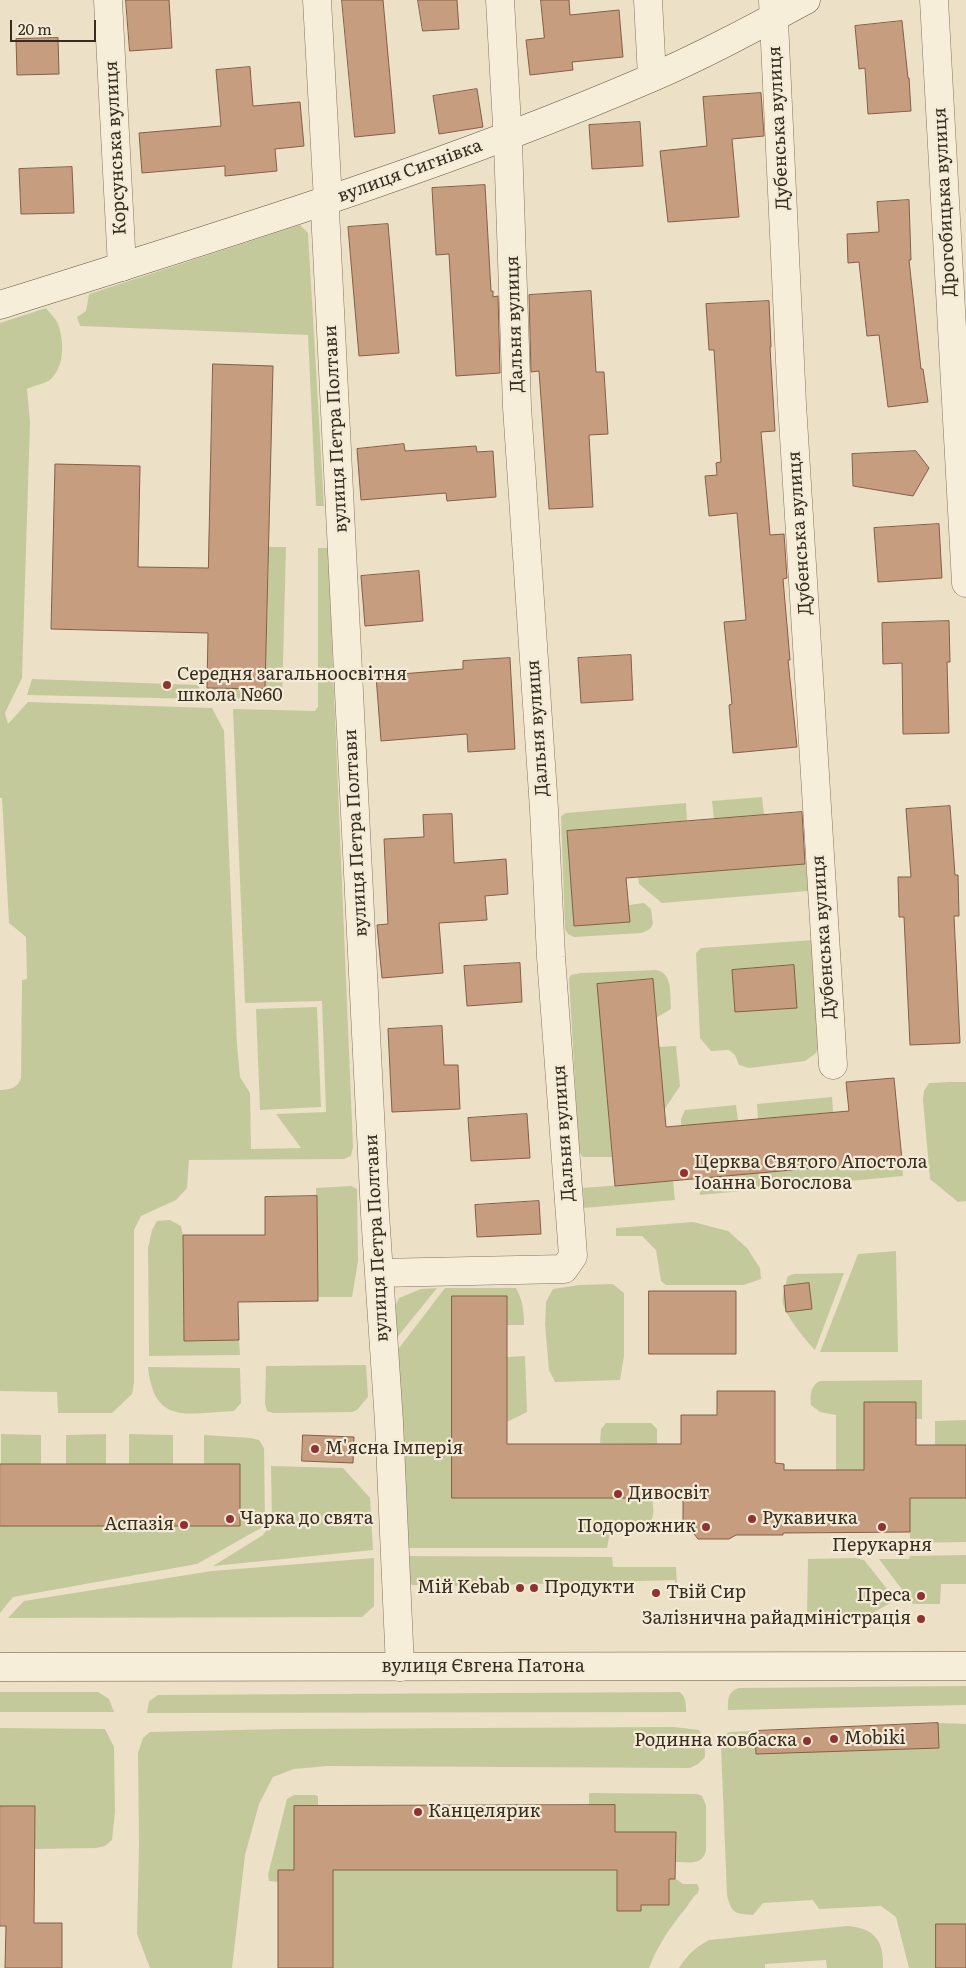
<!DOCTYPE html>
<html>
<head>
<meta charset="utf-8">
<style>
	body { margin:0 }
	#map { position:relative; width:966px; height:1968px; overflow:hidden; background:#ece1c7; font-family:Literata,serif }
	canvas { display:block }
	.scale { position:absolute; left:10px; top:20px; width:86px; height:22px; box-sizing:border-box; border:2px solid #382c20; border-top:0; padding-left:6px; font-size:15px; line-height:18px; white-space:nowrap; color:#382c20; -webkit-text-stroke:4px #f4ebd6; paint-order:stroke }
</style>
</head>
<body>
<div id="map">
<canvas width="966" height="1968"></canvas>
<div class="scale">20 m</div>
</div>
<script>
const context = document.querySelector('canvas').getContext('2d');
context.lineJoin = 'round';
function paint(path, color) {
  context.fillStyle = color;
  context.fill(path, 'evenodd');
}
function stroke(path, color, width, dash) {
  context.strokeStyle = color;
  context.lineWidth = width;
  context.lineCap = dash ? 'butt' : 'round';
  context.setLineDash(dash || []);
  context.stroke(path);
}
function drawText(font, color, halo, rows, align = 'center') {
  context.font = font + ' Literata,serif';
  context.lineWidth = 4.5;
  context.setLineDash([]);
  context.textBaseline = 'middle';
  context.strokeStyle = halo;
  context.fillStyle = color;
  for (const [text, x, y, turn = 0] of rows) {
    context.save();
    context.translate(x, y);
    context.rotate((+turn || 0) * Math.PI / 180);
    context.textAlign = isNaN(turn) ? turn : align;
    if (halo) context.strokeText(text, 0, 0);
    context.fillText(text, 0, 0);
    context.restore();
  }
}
const green = new Path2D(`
	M 300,225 L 308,233 L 324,506 L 316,506 L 308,335 L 80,326 L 77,317 L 86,311 L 89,294 Z
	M 46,308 C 50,313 56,319 58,324 C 64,341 65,364 52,378 C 47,384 34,385 27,389 L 30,422 L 22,678 L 5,713 L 8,724 L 28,702 L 212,708 L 224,731 L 237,1045 L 240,1077 L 250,1093 L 251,1149 L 301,1148 L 276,1114 L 326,1112 L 322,1001 L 245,1003 L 233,709 L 315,711 L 318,707 L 318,548 L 328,548 L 353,1147 L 351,1156 L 344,1159 L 189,1160 L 187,1188 L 176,1200 L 141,1216 L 134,1230 L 134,1383 L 132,1394 L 112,1413 L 58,1413 L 57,1392 L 0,1391 L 0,1090 C 10,1089 17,1089 21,1078 L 22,980 L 27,979 L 26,937 L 9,923 L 2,798 L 0,798 L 0,323 Z
	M 269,547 L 286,547 L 282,702 L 214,702 L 213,688 L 265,689 Z
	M 32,679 L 199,685 L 200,699 L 27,695 Z
	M 762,797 L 764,815 L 714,819 L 712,801 Z
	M 686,803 L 687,821 L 567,831 L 574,926 L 630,922 L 629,905 L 644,903 L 651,909 L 653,924 L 650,929 L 642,933 L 574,937 L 568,934 L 565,929 L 561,816 L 566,813 Z
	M 806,864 L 808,891 L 662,903 L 639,884 L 638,877 Z
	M 814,940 L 823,1033 L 816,1053 L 805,1061 L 749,1068 L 739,1065 L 735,1055 L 729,1050 L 711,1051 L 700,1038 L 696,953 L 701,948 Z
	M 656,970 C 673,973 670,994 671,1009 L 656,1018 L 598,984 L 612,1157 L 583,1157 L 579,1152 L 569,978 L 571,975 L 581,973 Z
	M 317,1007 L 321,1107 L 260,1110 L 256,1009 Z
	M 676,1046 L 680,1086 L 664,1110 L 659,1047 Z
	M 949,1082 L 966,1082 L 966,1201 L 958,1202 L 930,1179 L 923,1100 L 924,1091 L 929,1083 Z
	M 832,1097 L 833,1112 L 758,1119 L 757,1104 Z
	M 736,1105 L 738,1121 L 681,1126 L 681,1119 L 685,1110 Z
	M 902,1160 L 903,1176 L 700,1195 L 699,1178 Z
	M 673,1181 L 675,1200 L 584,1208 L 583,1188 Z
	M 351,1186 L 357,1189 L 358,1261 L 352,1297 L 318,1297 L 316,1188 Z
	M 170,1220 L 181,1226 L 183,1235 L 184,1341 L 239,1340 L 240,1355 L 149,1356 L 148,1248 L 152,1230 L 157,1221 Z
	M 693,1222 L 728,1231 L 747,1248 L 760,1268 L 761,1279 L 744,1285 L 666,1285 L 661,1281 L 656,1250 L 642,1236 L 616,1236 L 616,1228 Z
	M 896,1251 L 898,1352 L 820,1352 L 858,1254 Z
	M 844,1273 L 815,1350 C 806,1341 786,1316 783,1304 C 781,1296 786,1284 788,1276 L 794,1274 Z
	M 613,1284 L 624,1293 L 624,1356 L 620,1380 L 555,1382 L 549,1370 L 545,1325 L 546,1302 L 553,1289 L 579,1285 Z
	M 437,1288 L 395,1340 L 393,1311 L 399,1298 L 421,1289 Z
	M 445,1288 L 516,1288 C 523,1301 524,1311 524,1325 L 507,1325 L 506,1296 L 452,1296 L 452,1492 L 457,1498 L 652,1498 C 654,1510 655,1519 646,1528 L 611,1527 L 607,1548 L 406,1548 L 396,1352 Z
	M 525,1356 L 527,1412 L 507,1422 L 507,1357 Z
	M 366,1365 L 368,1397 L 357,1410 L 352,1412 L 273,1413 L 267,1411 L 265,1404 L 266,1366 Z
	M 148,1367 L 240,1368 L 241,1403 L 234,1411 C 188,1413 154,1426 148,1367 Z
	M 922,1380 L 922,1419 L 916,1419 L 916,1402 L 864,1403 L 864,1470 L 836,1470 L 836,1415 L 820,1412 L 811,1405 C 810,1395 810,1386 820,1381 Z
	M 966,1420 L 966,1445 L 935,1445 L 935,1421 Z
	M 606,1423 L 651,1423 L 657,1429 L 657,1444 L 600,1443 L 601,1429 Z
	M 1,1434 L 41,1435 L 41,1464 L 1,1464 Z
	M 106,1434 L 106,1464 L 66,1464 L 66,1435 Z
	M 129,1434 L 173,1435 L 173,1464 L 129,1464 Z
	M 204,1435 L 251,1438 L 259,1440 L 264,1448 L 265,1520 L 261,1528 L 197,1564 L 13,1597 L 0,1613 L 0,1526 L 240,1526 L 240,1465 L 204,1464 Z
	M 271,1466 L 343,1468 L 370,1498 L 373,1550 L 213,1566 L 263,1535 L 272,1522 Z
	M 910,1498 L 966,1498 L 966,1542 L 910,1543 Z
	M 966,1555 L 966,1584 L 941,1584 L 940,1604 L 913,1604 L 879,1559 L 909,1559 L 910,1556 Z
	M 406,1556 L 612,1557 L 613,1567 L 676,1567 L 677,1587 L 675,1587 L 675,1580 L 462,1586 L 412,1585 L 408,1580 Z
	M 374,1558 L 374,1606 L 362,1617 L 8,1618 L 24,1601 L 212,1571 Z
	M 855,1558 L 864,1560 L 896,1600 L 869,1615 L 807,1616 L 808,1559 Z
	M 966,1686 L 966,1705 L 728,1710 C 728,1698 728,1692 739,1688 Z
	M 0,1692 L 98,1692 L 109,1699 L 114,1712 L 0,1712 Z
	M 680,1692 C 686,1697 686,1704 686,1712 L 147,1713 L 149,1701 L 158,1695 Z
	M 938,1723 L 966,1724 L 966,1924 L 936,1968 L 909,1968 L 896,1917 L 881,1906 L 819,1909 L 813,1900 L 763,1903 L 753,1915 C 735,1914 731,1913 727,1895 L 721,1747 L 722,1737 L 729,1732 Z
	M 674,1727 L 699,1730 C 705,1739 705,1747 705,1757 L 698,1764 L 690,1768 L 328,1766 L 294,1769 L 273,1777 L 259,1804 L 245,1855 L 232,1968 L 150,1968 L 137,1934 L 139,1846 L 138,1753 L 143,1738 L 150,1732 L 282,1729 Z
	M 0,1728 L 105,1729 L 114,1747 L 115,1812 L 112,1840 L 105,1846 L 96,1848 L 35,1849 L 35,1808 L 33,1806 L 0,1806 Z
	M 589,1793 L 697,1794 L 702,1796 L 706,1805 L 706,1851 C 702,1866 688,1862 676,1862 L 676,1833 L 615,1837 L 615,1806 L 589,1806 Z
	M 294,1795 L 316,1795 L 318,1797 L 318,1805 L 294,1806 L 294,1870 L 278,1870 L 278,1882 L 269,1881 L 268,1875 L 287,1799 Z
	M 333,1870 L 617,1870 L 617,1911 L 641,1911 L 641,1905 L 669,1879 L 676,1879 L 683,1884 L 697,1884 L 699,1888 L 698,1893 C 692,1897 690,1903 686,1908 C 670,1927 658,1945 649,1968 L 333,1968 Z
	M 847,1926 C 875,1928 884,1941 883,1968 L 827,1968 L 826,1960 L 765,1964 L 765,1968 L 679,1968 C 687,1955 696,1947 709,1940 Z`);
const building = new Path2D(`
	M 126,0 L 169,0 L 172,48 L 130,51 Z
	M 342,0 L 383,0 L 395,133 L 355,137 Z
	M 418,0 L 457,0 L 459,29 L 423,31 Z
	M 541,0 L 569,0 L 570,15 L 619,10 L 623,57 L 572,62 L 573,70 L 530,75 L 526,40 L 544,38 Z
	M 902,21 L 908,78 L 909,78 L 911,111 L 868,114 L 865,68 L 859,69 L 855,26 Z
	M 58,38 L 59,74 L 17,75 L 16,39 Z
	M 250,67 L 253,106 L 300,102 L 304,146 L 275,149 L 277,171 L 225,176 L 225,166 L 142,173 L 139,133 L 221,126 L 216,70 Z
	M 477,89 L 483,127 L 439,134 L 433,96 Z
	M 761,93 L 764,136 L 732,139 L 739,217 L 668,222 L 660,151 L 707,146 L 703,97 Z
	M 640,122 L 643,166 L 592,169 L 589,125 Z
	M 72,167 L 74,213 L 21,214 L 19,169 Z
	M 485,185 L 491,291 L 493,291 L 493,297 L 498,296 L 500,373 L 456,376 L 449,254 L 436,255 L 432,188 Z
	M 909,200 L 911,260 L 909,260 L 921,369 L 923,369 L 928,402 L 888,407 L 879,335 L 867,336 L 859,262 L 848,263 L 847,234 L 879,232 L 877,202 Z
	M 388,224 L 399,353 L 359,356 L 348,227 Z
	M 591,291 L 596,372 L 604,372 L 608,434 L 589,435 L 593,507 L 549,509 L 539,371 L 531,372 L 529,295 Z
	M 769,301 L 771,347 L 770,347 L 775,431 L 761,432 L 770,535 L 784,534 L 787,578 L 783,579 L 790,660 L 788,660 L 797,747 L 733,753 L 729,705 L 732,704 L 724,622 L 746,620 L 737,513 L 709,516 L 705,476 L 717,475 L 716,463 L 721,462 L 714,350 L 709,350 L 706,304 Z
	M 213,364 L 273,366 L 265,689 L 207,688 L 208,633 L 51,629 L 55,464 L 140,466 L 138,567 L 208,568 Z
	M 404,444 L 405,451 L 476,446 L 477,452 L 493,451 L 496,497 L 447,501 L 446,493 L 361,500 L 357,449 Z
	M 916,451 L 929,468 L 913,496 L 853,486 L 852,454 Z
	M 939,524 L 942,578 L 878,582 L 874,528 Z
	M 419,571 L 423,621 L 365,626 L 361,576 Z
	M 949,621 L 950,662 L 947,662 L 949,733 L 903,734 L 902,663 L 883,664 L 882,623 Z
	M 631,655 L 633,700 L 581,703 L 578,658 Z
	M 510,658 L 515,749 L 468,752 L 467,734 L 381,741 L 376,676 L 463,669 L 463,661 Z
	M 950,806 L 955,875 L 958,875 L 959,916 L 954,916 L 960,1043 L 910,1045 L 904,917 L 899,917 L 898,877 L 911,877 L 906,809 Z
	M 802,812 L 805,864 L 626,878 L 630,922 L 574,926 L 567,831 Z
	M 452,814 L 454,863 L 506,859 L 508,894 L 485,896 L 487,920 L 439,923 L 443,973 L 382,978 L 377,925 L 388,924 L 384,839 L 424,837 L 423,815 Z
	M 520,963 L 522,1002 L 467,1006 L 464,966 Z
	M 794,965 L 797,1008 L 735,1012 L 732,970 Z
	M 653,979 L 666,1127 L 849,1111 L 846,1082 L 894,1078 L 902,1160 L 615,1186 L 597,984 Z
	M 442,1026 L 444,1065 L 458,1065 L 460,1109 L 392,1112 L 388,1029 Z
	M 527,1114 L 530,1158 L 471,1161 L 468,1118 Z
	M 317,1196 L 318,1301 L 238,1302 L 239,1340 L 184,1341 L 183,1235 L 265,1235 L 265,1197 Z
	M 539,1201 L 541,1234 L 477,1237 L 475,1205 Z
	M 809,1283 L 812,1309 L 786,1312 L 784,1286 Z
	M 649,1291 L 736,1291 L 736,1354 L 649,1354 Z
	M 452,1296 L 507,1296 L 507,1444 L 681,1444 L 681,1415 L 717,1415 L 717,1391 L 775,1391 L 775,1463 L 784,1464 L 784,1470 L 864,1470 L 864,1402 L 916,1402 L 916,1445 L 966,1445 L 966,1498 L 910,1498 L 910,1532 L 783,1533 L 783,1535 L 736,1535 L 729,1539 L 698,1539 L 683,1520 L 683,1498 L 452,1498 Z
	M 303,1435 L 354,1437 L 353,1463 L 302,1461 Z
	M 0,1464 L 240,1464 L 240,1526 L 0,1526 Z
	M 938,1723 L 939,1748 L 756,1754 L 755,1731 Z
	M 615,1805 L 615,1832 L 676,1832 L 675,1879 L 669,1879 L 669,1905 L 641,1905 L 641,1911 L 617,1911 L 617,1870 L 333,1870 L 333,1968 L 278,1968 L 278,1870 L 294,1870 L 294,1806 Z
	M 0,1806 L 35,1806 L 34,1923 L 62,1923 L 62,1968 L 5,1968 L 6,1926 L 0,1926 Z
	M 936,1924 L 966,1924 L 966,1968 L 936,1968 Z`);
const street = new Path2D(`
	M 108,0 L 122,267
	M 317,0 L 328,201 L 325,210 L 375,1214 L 389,1422 L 400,1667
	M 648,0 L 652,77
	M 773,0 L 792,404 L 833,1065
	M 934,0 L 966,583
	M 379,1273 L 564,1269 L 573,1256 L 551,957 L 544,809 L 517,407 L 508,143 L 500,0`);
const secondary = new Path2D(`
	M 0,305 C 219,236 440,169 651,78 C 704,55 756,27 806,0
	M 0,1667 L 966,1666`);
const markers = [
	[167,685,5,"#913232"],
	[684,1173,5,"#913232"],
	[315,1449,5,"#913232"],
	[618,1494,5,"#913232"],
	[230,1519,5,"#913232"],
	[752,1519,5,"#913232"],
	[184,1525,5,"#913232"],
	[706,1527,5,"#913232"],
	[882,1527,5,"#913232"],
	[520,1588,5,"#913232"],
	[534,1588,5,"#913232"],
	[656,1593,5,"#913232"],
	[921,1596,5,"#913232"],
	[921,1619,5,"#913232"],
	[834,1739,5,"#913232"],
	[807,1741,5,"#913232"],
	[418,1812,5,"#913232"]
];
const streetNames = [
	["Дубенська вулиця",779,128,-93],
	["Корсунська вулиця",116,148,-93],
	["вулиця Сигнівка",410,171,-20],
	["Дрогобицька вулиця",945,202,-93],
	["Дальня вулиця",515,324,-92],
	["вулиця Петра Полтави",336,429,-93],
	["Дубенська вулиця",800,533,-94],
	["Дальня вулиця",538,728,-94],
	["вулиця Петра Полтави",356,833,-93],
	["Дубенська вулиця",824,937,-94],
	["Дальня вулиця",564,1133,-94],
	["вулиця Петра Полтави",377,1238,-93],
	["вулиця Євгена Патона",483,1667]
];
const poiNames = [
	["Середня загальноосвітня",177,675],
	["школа №60",177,696],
	["Церква Святого Апостола",694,1163],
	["Іоанна Богослова",694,1184],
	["М'ясна Імперія",325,1449],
	["Дивосвіт",628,1494],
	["Чарка до свята",240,1519],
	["Рукавичка",762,1519],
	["Аспазія",174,1525,"right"],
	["Подорожник",696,1527,"right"],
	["Перукарня",882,1546,"center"],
	["Мій Kebab",510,1588,"right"],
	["Продукти",544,1588],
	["Твій Сир",666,1593],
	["Преса",911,1596,"right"],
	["Залізнична райадміністрація",911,1619,"right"],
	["Mobiki",844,1739],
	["Родинна ковбаска",797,1741,"right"],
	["Канцелярик",428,1812]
];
paint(green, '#c4c99c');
paint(building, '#c79d80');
stroke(building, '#845e45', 1);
stroke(street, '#86735e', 29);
stroke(secondary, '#685541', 29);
stroke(street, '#f7eeda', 28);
stroke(secondary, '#f7eeda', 28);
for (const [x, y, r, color] of markers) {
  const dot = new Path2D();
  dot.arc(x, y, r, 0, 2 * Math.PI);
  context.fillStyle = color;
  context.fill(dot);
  stroke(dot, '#f4ebd6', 2);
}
drawText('18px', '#382c20', '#f4ebd6', streetNames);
drawText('18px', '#382c20', '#f4ebd6', poiNames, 'left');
</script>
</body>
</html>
